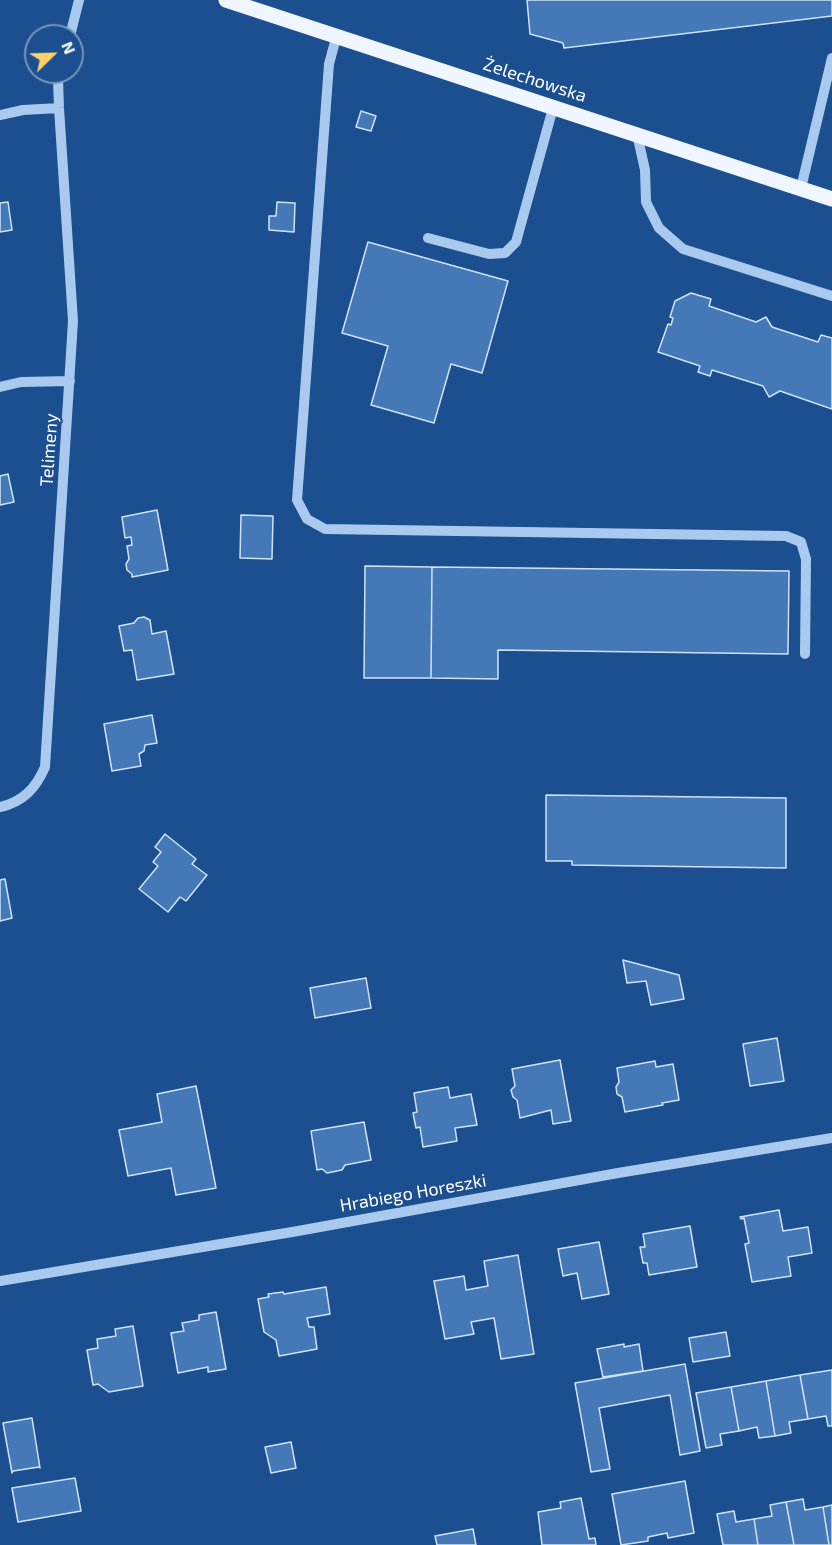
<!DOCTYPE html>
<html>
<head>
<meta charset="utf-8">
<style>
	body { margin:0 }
	#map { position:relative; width:832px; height:1545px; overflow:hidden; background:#1b4f8f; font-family:"Exo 2",sans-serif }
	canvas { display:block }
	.north { position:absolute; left:24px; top:24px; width:60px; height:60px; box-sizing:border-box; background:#1b4f8f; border:2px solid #7695bc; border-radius:50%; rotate:67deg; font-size:16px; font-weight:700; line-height:24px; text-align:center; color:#fff }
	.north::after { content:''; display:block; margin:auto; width:21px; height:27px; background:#ffd166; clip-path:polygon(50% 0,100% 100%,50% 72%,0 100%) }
</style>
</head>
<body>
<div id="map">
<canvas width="832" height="1545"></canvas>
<div class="north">N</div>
</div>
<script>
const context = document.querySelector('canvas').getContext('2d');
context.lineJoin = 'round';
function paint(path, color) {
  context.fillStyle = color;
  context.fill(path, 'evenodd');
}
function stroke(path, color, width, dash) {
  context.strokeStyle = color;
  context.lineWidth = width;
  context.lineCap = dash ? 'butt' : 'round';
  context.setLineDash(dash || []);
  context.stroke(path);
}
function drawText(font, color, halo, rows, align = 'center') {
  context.font = font + ' "Exo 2",sans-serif';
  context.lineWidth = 4.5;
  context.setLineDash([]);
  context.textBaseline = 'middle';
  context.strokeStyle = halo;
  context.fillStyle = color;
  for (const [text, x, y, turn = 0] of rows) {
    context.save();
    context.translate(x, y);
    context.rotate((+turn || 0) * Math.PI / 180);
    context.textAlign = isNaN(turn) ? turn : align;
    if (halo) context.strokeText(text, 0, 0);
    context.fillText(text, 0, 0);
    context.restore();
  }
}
const building = new Path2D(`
	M 527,0 L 832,0 L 832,16 L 564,48 L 563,43 L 530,34 Z
	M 361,111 L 376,116 L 371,131 L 356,127 Z
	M 8,202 L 12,230 L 0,232 L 0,203 Z
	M 277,202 L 295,203 L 294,232 L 269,230 L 269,216 L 276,216 Z
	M 368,242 L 508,281 L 482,373 L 451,364 L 434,423 L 371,405 L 388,346 L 342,333 Z
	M 691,293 L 711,299 L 709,306 L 756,322 L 766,317 L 772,327 L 818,342 L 821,335 L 832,338 L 832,409 L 780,391 L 769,397 L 763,386 L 712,370 L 710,376 L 698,372 L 700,366 L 658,352 L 668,324 L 671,325 L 673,318 L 670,317 L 675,301 Z
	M 8,474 L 14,502 L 0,505 L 0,476 Z
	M 157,510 L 168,570 L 132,577 L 132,574 L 127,570 L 126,564 L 129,559 L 127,546 L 132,545 L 131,537 L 125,538 L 122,517 Z
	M 241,515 L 273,516 L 272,559 L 240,558 Z
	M 365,566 L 432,567 L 431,678 L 364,678 Z
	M 432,567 L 789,571 L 788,654 L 498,650 L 498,679 L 431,678 Z
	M 144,617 L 150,620 L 152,634 L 166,631 L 174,674 L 137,680 L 132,650 L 124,651 L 119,626 L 134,623 L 138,618 Z
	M 152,715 L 157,743 L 145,745 L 144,751 L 139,754 L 141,766 L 112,771 L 104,724 Z
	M 546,795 L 786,798 L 786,868 L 572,865 L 572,861 L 546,861 Z
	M 165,834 L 196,859 L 192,864 L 207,875 L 186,901 L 180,897 L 168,912 L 139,889 L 158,866 L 153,862 L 161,852 L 155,847 Z
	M 5,879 L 12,918 L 0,921 L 0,880 Z
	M 623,960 L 679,975 L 684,999 L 651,1005 L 646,981 L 627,983 Z
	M 366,978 L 371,1008 L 315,1018 L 310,988 Z
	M 777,1038 L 784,1081 L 750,1086 L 743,1044 Z
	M 560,1060 L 571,1121 L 553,1124 L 551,1110 L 520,1118 L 517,1100 L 513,1097 L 511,1090 L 515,1086 L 512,1069 Z
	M 655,1061 L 656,1067 L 673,1064 L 679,1100 L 662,1103 L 663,1105 L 625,1112 L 622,1097 L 617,1094 L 616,1087 L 619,1082 L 617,1068 Z
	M 196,1086 L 216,1188 L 176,1195 L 171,1168 L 128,1176 L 119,1130 L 162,1122 L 157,1094 Z
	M 448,1087 L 450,1098 L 471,1094 L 477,1125 L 455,1128 L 457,1141 L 423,1147 L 420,1127 L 416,1128 L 413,1113 L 417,1112 L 414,1093 Z
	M 364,1122 L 371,1160 L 345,1165 L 342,1170 L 327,1173 L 322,1169 L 317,1170 L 311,1131 Z
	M 779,1210 L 783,1231 L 808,1227 L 812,1253 L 788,1257 L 791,1276 L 752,1282 L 745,1244 L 749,1243 L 744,1218 L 741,1219 L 740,1217 Z
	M 690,1226 L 697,1267 L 649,1275 L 647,1263 L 643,1263 L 640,1247 L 645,1247 L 643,1234 Z
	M 599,1242 L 609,1294 L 582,1299 L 577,1273 L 563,1276 L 558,1249 Z
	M 518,1255 L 534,1354 L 501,1359 L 494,1318 L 471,1322 L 474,1334 L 445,1339 L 434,1281 L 464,1276 L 466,1290 L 488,1286 L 484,1261 Z
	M 326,1287 L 330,1314 L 307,1318 L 309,1327 L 314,1327 L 317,1349 L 279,1356 L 276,1340 L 264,1332 L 258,1299 L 269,1297 L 268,1294 L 283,1292 L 284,1294 Z
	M 216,1312 L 226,1369 L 208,1372 L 208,1367 L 178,1373 L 171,1333 L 184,1331 L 182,1323 L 199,1320 L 199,1315 Z
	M 133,1326 L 143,1386 L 109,1392 L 98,1384 L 93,1385 L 87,1350 L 98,1348 L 97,1339 L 116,1336 L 115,1329 Z
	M 726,1332 L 730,1356 L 693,1362 L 689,1338 Z
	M 624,1344 L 624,1347 L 639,1344 L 643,1371 L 603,1377 L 597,1349 Z
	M 685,1364 L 700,1451 L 680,1455 L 670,1395 L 599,1408 L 610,1469 L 591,1472 L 575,1383 Z
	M 832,1370 L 832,1426 L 828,1426 L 826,1416 L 808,1419 L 800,1375 Z
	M 800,1375 L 808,1419 L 789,1422 L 791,1433 L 775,1436 L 766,1381 Z
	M 766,1381 L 775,1436 L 759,1438 L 757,1427 L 739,1431 L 731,1387 Z
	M 731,1387 L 739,1431 L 720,1434 L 722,1445 L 706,1448 L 696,1393 Z
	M 32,1418 L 40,1468 L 39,1467 L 13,1471 L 12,1473 L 3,1423 Z
	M 291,1442 L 296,1468 L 271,1473 L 265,1447 Z
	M 75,1478 L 81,1511 L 18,1522 L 12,1488 Z
	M 685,1481 L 694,1533 L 668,1538 L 667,1533 L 648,1537 L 648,1541 L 621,1545 L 612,1494 Z
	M 581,1498 L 589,1539 L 595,1538 L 596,1545 L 542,1545 L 538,1512 L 561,1508 L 560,1502 Z
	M 803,1499 L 805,1510 L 823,1507 L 829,1545 L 794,1545 L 786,1502 Z
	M 786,1502 L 794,1545 L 758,1545 L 754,1519 L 772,1516 L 770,1505 Z
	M 832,1505 L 832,1545 L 829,1545 L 823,1507 Z
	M 734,1511 L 736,1522 L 754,1519 L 758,1545 L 723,1545 L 717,1514 Z
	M 473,1529 L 476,1545 L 437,1545 L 435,1536 Z`);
const minor = new Path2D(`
	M 70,36 L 79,0
	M 336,38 L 329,64 L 297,500 L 307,519 L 325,529 L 786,536 L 801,542 L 806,559 L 805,654
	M 0,115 L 23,110 L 59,108
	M 637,134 L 645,170 L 646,202 L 659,228 L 683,249 L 832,296
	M 801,188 L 832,58
	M 428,238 L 489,254 L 505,253 L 516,242 L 553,108
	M 0,387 L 21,382 L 70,381
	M 0,807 C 23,802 36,788 45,767 L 73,321 L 59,108 L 58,80 L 60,72
	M 0,1281 L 298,1231 L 618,1173 L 832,1138`);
const major = new Path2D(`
	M 226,0 L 832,199`);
const streetNames = [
	["Żelechowska",535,80,18],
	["Telimeny",49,450,-86],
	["Hrabiego Horeszki",413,1193,-10]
];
paint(building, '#4478b7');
stroke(building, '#cfe3fa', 1.5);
stroke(minor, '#a9c9ee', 10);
stroke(major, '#f0f6ff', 15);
drawText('18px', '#fff', '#1b4f8f', streetNames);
</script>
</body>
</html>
